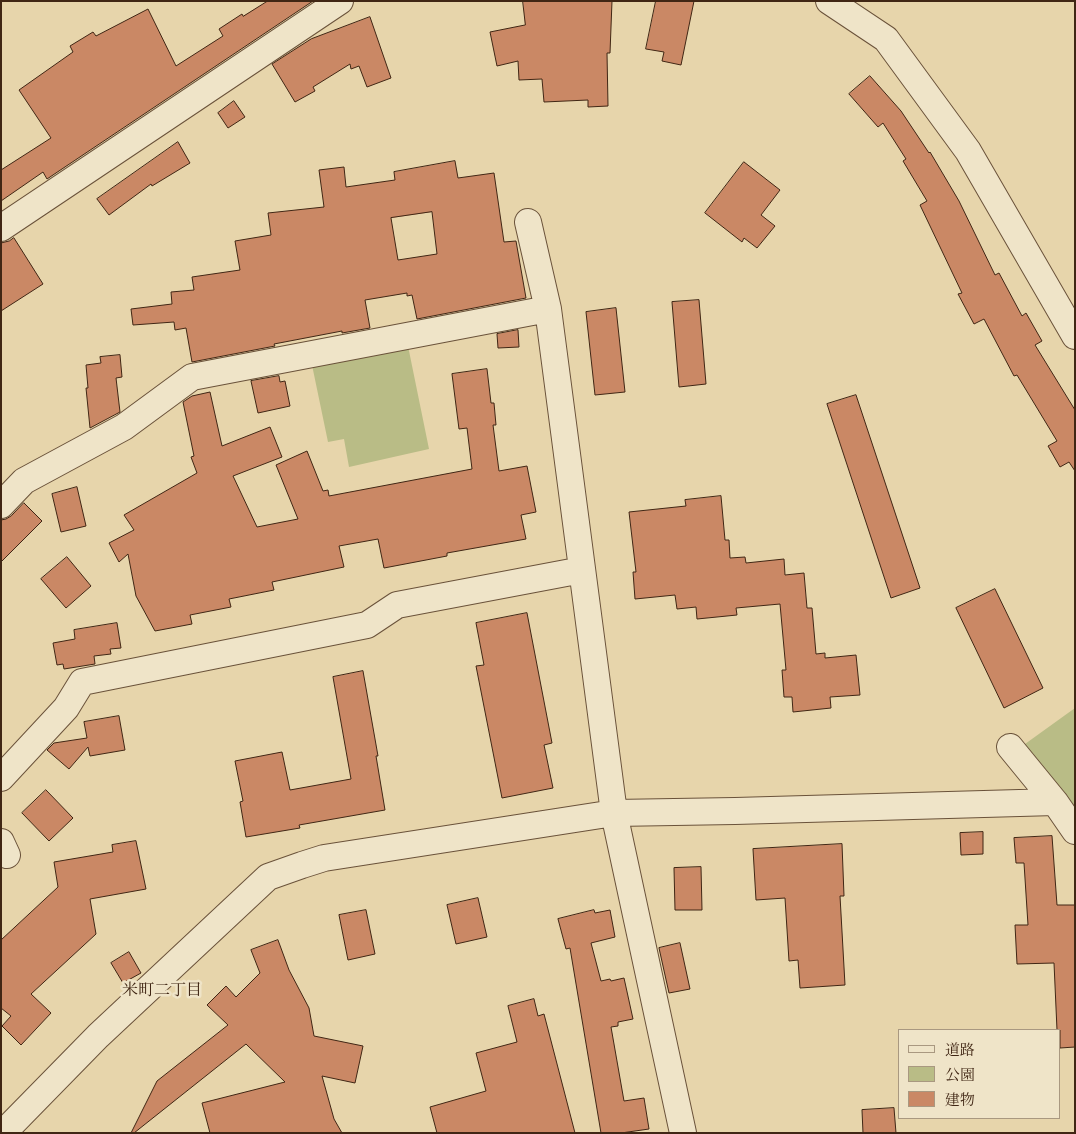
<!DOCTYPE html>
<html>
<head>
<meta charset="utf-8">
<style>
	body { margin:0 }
	#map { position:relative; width:1076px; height:1134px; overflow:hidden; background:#e7d5ab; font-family:"IM FELL English","Noto Serif JP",serif }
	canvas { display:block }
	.frame { position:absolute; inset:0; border:2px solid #402614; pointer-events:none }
	.legend { position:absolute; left:898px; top:1029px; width:162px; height:90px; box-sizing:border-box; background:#efe4c8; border:1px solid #a99880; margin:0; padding:6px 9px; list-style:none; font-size:15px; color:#402614 }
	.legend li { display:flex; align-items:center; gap:10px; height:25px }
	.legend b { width:25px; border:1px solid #a99880 }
</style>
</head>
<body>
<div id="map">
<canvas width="1076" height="1134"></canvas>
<div class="frame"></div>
<ul class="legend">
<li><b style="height:6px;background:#efe4c8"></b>道路</li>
<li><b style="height:14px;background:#b9bc86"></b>公園</li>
<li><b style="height:14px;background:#ca8865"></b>建物</li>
</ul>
</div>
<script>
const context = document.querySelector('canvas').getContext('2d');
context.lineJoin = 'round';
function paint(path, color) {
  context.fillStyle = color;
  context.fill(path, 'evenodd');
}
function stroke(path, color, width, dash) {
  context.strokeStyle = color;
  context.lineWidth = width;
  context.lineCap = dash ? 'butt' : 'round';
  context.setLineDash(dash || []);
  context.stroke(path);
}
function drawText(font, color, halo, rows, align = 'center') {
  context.font = font + ' "IM FELL English","Noto Serif JP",serif';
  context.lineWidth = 5;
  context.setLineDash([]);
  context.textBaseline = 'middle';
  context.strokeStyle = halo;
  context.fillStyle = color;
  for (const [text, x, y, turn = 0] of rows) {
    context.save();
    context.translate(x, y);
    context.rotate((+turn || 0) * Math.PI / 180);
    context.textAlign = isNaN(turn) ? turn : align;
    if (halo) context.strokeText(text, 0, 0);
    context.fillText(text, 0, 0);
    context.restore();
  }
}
const green = new Path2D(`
	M 408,346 L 429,449 L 349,467 L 344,439 L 328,442 L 312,365 Z
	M 1075,708 L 1075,813 L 1025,744 Z`);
const building = new Path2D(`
	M 268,1 L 313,1 L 47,179 L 43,172 L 1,201 L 1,170 L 51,138 L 19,90 L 73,52 L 70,46 L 93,32 L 96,36 L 148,9 L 176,66 L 223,36 L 219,29 L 242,14 L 243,16 Z
	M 523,1 L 612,1 L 610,53 L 607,53 L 608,106 L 588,107 L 588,100 L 544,102 L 542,79 L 519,80 L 518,61 L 497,66 L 490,32 L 525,25 Z
	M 656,1 L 694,1 L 681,65 L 662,61 L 664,52 L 646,49 Z
	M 370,17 L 391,78 L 367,87 L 359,66 L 351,69 L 350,64 L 313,87 L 315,91 L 295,102 L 272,64 L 311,39 Z
	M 870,76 L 901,111 L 929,153 L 930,152 L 959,201 L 995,275 L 999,273 L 1022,316 L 1026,313 L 1042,341 L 1035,345 L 1075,410 L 1075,471 L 1069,462 L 1060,467 L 1048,446 L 1057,441 L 1017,375 L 1014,376 L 984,319 L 974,324 L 958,294 L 962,293 L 920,205 L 927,201 L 903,161 L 906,159 L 883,123 L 878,127 L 849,94 Z
	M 234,101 L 245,117 L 228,128 L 218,113 Z
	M 178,142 L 190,163 L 152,186 L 151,184 L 109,215 L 97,199 Z
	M 455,161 L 458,178 L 494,173 L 504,242 L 516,241 L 526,298 L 417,319 L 412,295 L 407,296 L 407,293 L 365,300 L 370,328 L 342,333 L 342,331 L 274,344 L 275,346 L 192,362 L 186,328 L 175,330 L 174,322 L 133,325 L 131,309 L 172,304 L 171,292 L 194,290 L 192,277 L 240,270 L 235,241 L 271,235 L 268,213 L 324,207 L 319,170 L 344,167 L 346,187 L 395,180 L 394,172 ZM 432,212 L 437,254 L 398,260 L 391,218 Z
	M 744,162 L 780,190 L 761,215 L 775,226 L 757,248 L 744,238 L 742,242 L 705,213 Z
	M 14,238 L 43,284 L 1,311 L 1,243 L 9,241 Z
	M 699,300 L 706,384 L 679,387 L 672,302 Z
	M 616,308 L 625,392 L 595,395 L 586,312 Z
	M 518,330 L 519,347 L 498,348 L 497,334 Z
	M 120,355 L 122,377 L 116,378 L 120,412 L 90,428 L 86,388 L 88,388 L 86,365 L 101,363 L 100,357 Z
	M 487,369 L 491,403 L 494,403 L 496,425 L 493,425 L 499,471 L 527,466 L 536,512 L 521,515 L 526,539 L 447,553 L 447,556 L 384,568 L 378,539 L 339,546 L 344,567 L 272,582 L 274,590 L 229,599 L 231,607 L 190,615 L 192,624 L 155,631 L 136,596 L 128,554 L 119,562 L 109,543 L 134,530 L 124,515 L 197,473 L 191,457 L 194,456 L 183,402 L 192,396 L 210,392 L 222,446 L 270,427 L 282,457 L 233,476 L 257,527 L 298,519 L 276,465 L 307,451 L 323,491 L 328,490 L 329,496 L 472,469 L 467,428 L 459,429 L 452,374 Z
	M 279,376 L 280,382 L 285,381 L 290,406 L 258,413 L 251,381 Z
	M 856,395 L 920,588 L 891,598 L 827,404 Z
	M 77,487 L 86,526 L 61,532 L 52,494 Z
	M 721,496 L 725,540 L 729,540 L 730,558 L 745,557 L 746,563 L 784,559 L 785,575 L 804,573 L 807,608 L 812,608 L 816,654 L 825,653 L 825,658 L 856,655 L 860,695 L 830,697 L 831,708 L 793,712 L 792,697 L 784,697 L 782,670 L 786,670 L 780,604 L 736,608 L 737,615 L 697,619 L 696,607 L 677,609 L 675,595 L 635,599 L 633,572 L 636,572 L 629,512 L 686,506 L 685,500 Z
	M 24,503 L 42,521 L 1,562 L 1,520 L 6,519 L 11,516 Z
	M 67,557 L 91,586 L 66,608 L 41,579 Z
	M 995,589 L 1043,688 L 1004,708 L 956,608 Z
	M 527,613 L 552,743 L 544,745 L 553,788 L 502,798 L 476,666 L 484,665 L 476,623 Z
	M 117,623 L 121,648 L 110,649 L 111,654 L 94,656 L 95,664 L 64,669 L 63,664 L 57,665 L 53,643 L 75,639 L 74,630 Z
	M 363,671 L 378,756 L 376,756 L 385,810 L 299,825 L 300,828 L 246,837 L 240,802 L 243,801 L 235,761 L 282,752 L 290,790 L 351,779 L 333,677 Z
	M 119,716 L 125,750 L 90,756 L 88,747 L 69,769 L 47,750 L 54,743 L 87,738 L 84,722 Z
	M 46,790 L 73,818 L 49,841 L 22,813 Z
	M 983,832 L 983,854 L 961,855 L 960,833 Z
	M 1052,836 L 1057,905 L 1075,905 L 1075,1047 L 1060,1048 L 1060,1030 L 1057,1030 L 1054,963 L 1017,964 L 1015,925 L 1028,925 L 1024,863 L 1016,863 L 1014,838 Z
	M 136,841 L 146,889 L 90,899 L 96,934 L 31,994 L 51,1013 L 21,1045 L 2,1026 L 11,1016 L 1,1008 L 1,940 L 58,887 L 54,862 L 113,852 L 112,845 Z
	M 842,844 L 844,896 L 840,896 L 845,985 L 800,988 L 798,960 L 789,961 L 785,898 L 756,900 L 753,849 Z
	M 701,867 L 702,910 L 675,910 L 674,868 Z
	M 478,898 L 487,937 L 456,944 L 447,905 Z
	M 366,910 L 375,954 L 348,960 L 339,915 Z
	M 594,910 L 595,913 L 610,910 L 615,937 L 591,943 L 601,981 L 610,979 L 611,981 L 624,978 L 633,1019 L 618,1022 L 618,1026 L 611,1027 L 624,1101 L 644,1098 L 649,1129 L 621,1133 L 601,1133 L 570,948 L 566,949 L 558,919 Z
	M 278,940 L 289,970 L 309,1008 L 314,1036 L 363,1046 L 355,1083 L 322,1076 L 334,1119 L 342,1133 L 210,1133 L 202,1103 L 285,1082 L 246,1044 L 134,1133 L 131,1133 L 157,1081 L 228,1025 L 207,1005 L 226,986 L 236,997 L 260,973 L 251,950 Z
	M 680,943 L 690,989 L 669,993 L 659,948 Z
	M 129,952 L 141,973 L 123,983 L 111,963 Z
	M 534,999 L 538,1016 L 544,1014 L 575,1133 L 437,1133 L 430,1107 L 486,1091 L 476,1053 L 517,1042 L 508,1006 Z
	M 894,1108 L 896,1133 L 863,1133 L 862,1110 Z`);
const minor = new Path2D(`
	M 829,1 L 886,39 L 968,151 L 1075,336
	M 528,222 L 548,309 L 614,813 L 683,1133
	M 1,228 L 340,1
	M 1,505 L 24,481 L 124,427 L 192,377 L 548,309
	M 1010,747 L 1055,802 L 1075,831
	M 1,778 L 66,708 L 82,682 L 367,625 L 397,605 L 582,570
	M 1,842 L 7,855
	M 3,1133 L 98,1036 L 268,877 L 302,865 L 324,858 L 614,813 L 735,811 L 1055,802`);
const neighbourhoodNames = [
	["米町二丁目",162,992]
];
paint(green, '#b9bc86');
paint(building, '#ca8865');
stroke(building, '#402614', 1);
stroke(minor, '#6a523a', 28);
stroke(minor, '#efe4c8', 26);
drawText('16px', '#402614', '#efe4c8', neighbourhoodNames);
</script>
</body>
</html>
